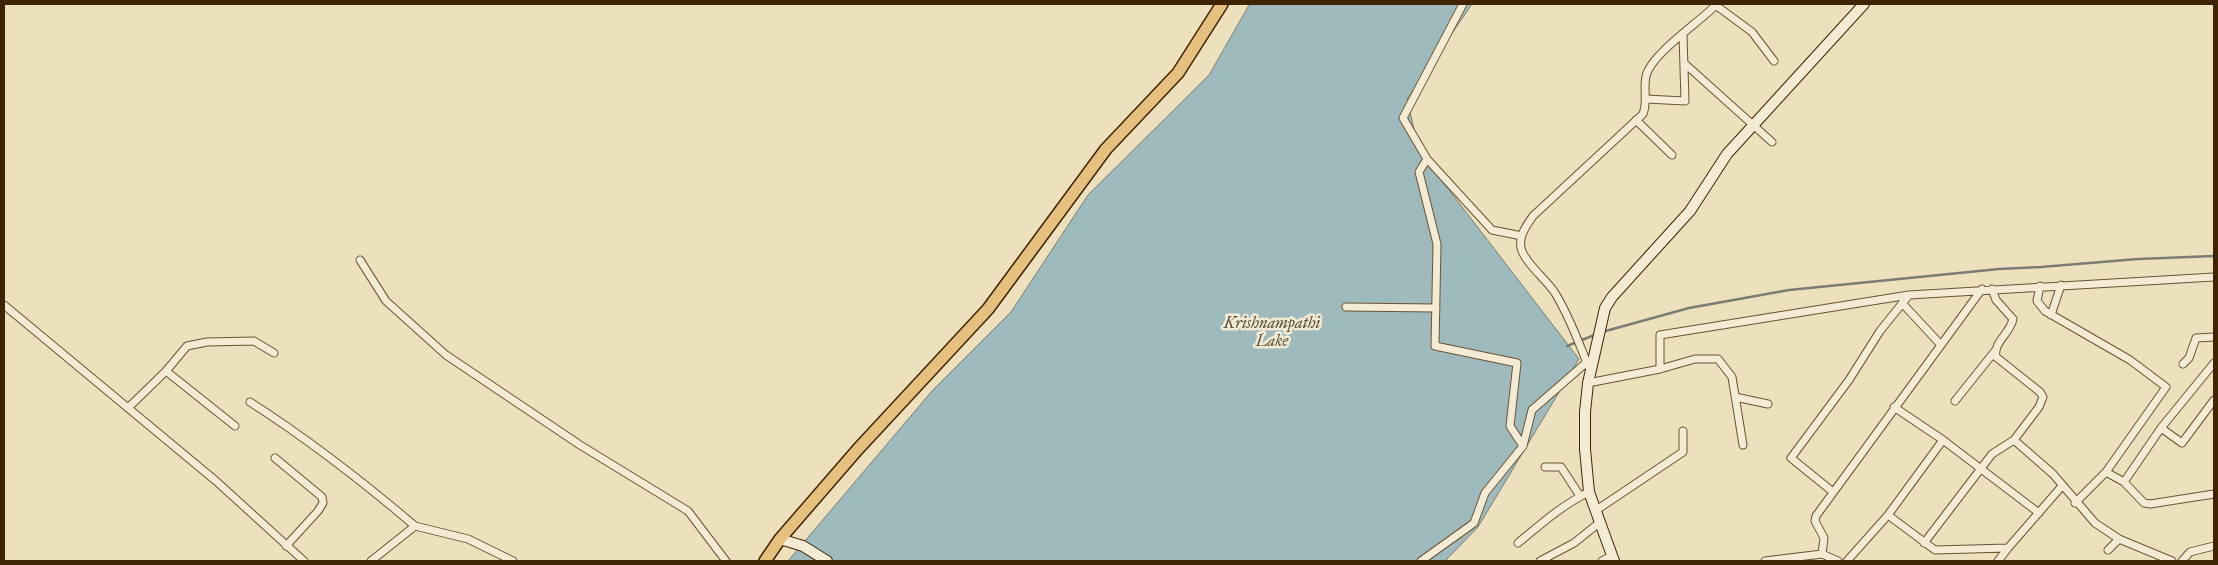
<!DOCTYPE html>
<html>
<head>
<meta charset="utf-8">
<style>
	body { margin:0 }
	#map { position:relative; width:2218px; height:565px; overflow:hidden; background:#ede0bd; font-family:"IM FELL Great Primer",serif }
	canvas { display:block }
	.frame { position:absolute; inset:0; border:5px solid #3f2404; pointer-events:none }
</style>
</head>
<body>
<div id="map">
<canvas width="2218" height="565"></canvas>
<div class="frame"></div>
</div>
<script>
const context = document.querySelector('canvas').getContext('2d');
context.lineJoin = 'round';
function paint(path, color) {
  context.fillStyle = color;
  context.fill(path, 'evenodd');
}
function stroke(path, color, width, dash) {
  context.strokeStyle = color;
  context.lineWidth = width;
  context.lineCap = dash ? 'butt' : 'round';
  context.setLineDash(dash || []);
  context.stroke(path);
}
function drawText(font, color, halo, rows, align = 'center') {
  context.font = font + ' "IM FELL Great Primer",serif';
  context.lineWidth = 5;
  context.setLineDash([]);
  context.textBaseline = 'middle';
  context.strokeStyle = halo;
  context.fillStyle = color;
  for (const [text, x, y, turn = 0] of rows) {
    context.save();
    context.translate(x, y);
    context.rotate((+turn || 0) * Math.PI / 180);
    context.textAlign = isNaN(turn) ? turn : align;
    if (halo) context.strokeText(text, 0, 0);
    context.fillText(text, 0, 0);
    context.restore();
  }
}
const water = new Path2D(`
	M 1250,4 L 1472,4 L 1407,99 L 1419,151 L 1579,359 L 1478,527 L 1445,561 L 788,561 L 932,391 L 1011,312 L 1088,195 L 1209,75 Z`);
const stream = new Path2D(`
	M 1602,332 L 1689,308 L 1789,290 L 1999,269 L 2041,267 L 2138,259 L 2214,256
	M 1567,346 L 1597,334`);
const street = new Path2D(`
	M 1463,4 L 1403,118 L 1427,159 L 1492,230 L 1522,236
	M 1714,4 L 1752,32 L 1774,61
	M 1684,63 L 1772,142
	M 1646,99 L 1685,101 L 1683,35
	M 1636,120 L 1672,155
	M 1427,159 L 1419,172 L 1437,244 L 1435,346 L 1517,363 L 1510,426 L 1523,446
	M 360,260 L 386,301 L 446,355 L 580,445 L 688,511 L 726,561
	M 2040,286 L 2037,301 L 2045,311 L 2130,360 L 2166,387 L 2106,472 L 2075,503
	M 1902,303 L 1941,345
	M 4,305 L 216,481 L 304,561
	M 1346,307 L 1436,308
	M 2051,315 L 2061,285
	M 2183,364 L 2189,358 L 2196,338 L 2214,337
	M 1660,369 L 1695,359 L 1718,359 L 1732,377 L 1743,445
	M 1590,370 C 1579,344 1570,317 1555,293 C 1547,280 1527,265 1522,251 C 1517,238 1526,226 1533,216 L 1643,114 C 1648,101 1643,89 1646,76 C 1651,54 1701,21 1717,4
	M 166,371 L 235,426
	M 1588,383 L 1660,369 L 1660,335 L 1909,295 L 2214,277
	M 1735,397 L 1768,404
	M 1955,401 L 1995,351
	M 250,402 C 308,439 362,481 415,526
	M 1894,407 L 1943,440 L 2039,513
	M 128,408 L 166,371 L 187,346 L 207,342 L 254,341 L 274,353
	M 2161,428 L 2182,443 L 2214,400
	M 2014,440 L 2053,474 L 2095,523 L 2119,539 L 2172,561
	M 275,458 L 322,497 L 323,503 L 318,511 L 286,546
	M 1545,467 L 1561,467 L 1580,496
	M 2106,472 L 2124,482 L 2144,503 L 2150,504 L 2214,494
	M 2124,482 L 2161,428 L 2214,363
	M 1833,492 L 1791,458 L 1849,380 L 1880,331 L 1909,295
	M 1595,511 L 1683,452 L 1683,431
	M 1888,515 L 1935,550 L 2008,548 L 2062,486
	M 1518,543 C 1541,524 1562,505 1589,492
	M 1924,543 L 1992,454 L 2014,440 L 2039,407 L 2043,397 L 2040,392 L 1996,357 C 1993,342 2010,334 2013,319 L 1996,300 L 1992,289
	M 2108,550 L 2119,539
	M 1822,554 L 1824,538 L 1815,521 L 1816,516 L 1982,289
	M 371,561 L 415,526 L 468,539 L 513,561
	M 1421,561 L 1474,523 L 1485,493 L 1523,446 L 1532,410 L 1587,362
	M 1540,561 L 1574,543 L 1599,523
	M 1602,561 L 1612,556
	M 1765,561 L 1822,554 L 1838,561
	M 1847,561 L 1888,515 L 1943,440
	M 1998,561 L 2008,548
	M 2182,561 L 2190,552 L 2214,546`);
const secondary = new Path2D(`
	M 780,539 L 803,546 L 827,561
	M 1614,561 L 1589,492 L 1585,449 L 1585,412 L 1588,383 L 1605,308 L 1612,297 L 1690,211 L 1727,154 L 1864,4`);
const primary = new Path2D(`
	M 765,561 L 780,539 L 858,449 L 988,309 L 1106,149 L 1178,73 L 1222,4`);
const waterNames = [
	["Krishnampathi",1272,324],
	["Lake",1272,342]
];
paint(water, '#9fbabc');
stroke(water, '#797e72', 1);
stroke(stream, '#797e72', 2.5);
stroke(street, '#6a5332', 9);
stroke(secondary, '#3f2404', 12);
stroke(primary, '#3f2404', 14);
stroke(street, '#f3ebd4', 7);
stroke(secondary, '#f3ebd4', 10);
stroke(primary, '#e6c07e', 11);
drawText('italic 16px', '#5c513b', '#f3ebd4', waterNames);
</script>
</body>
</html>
